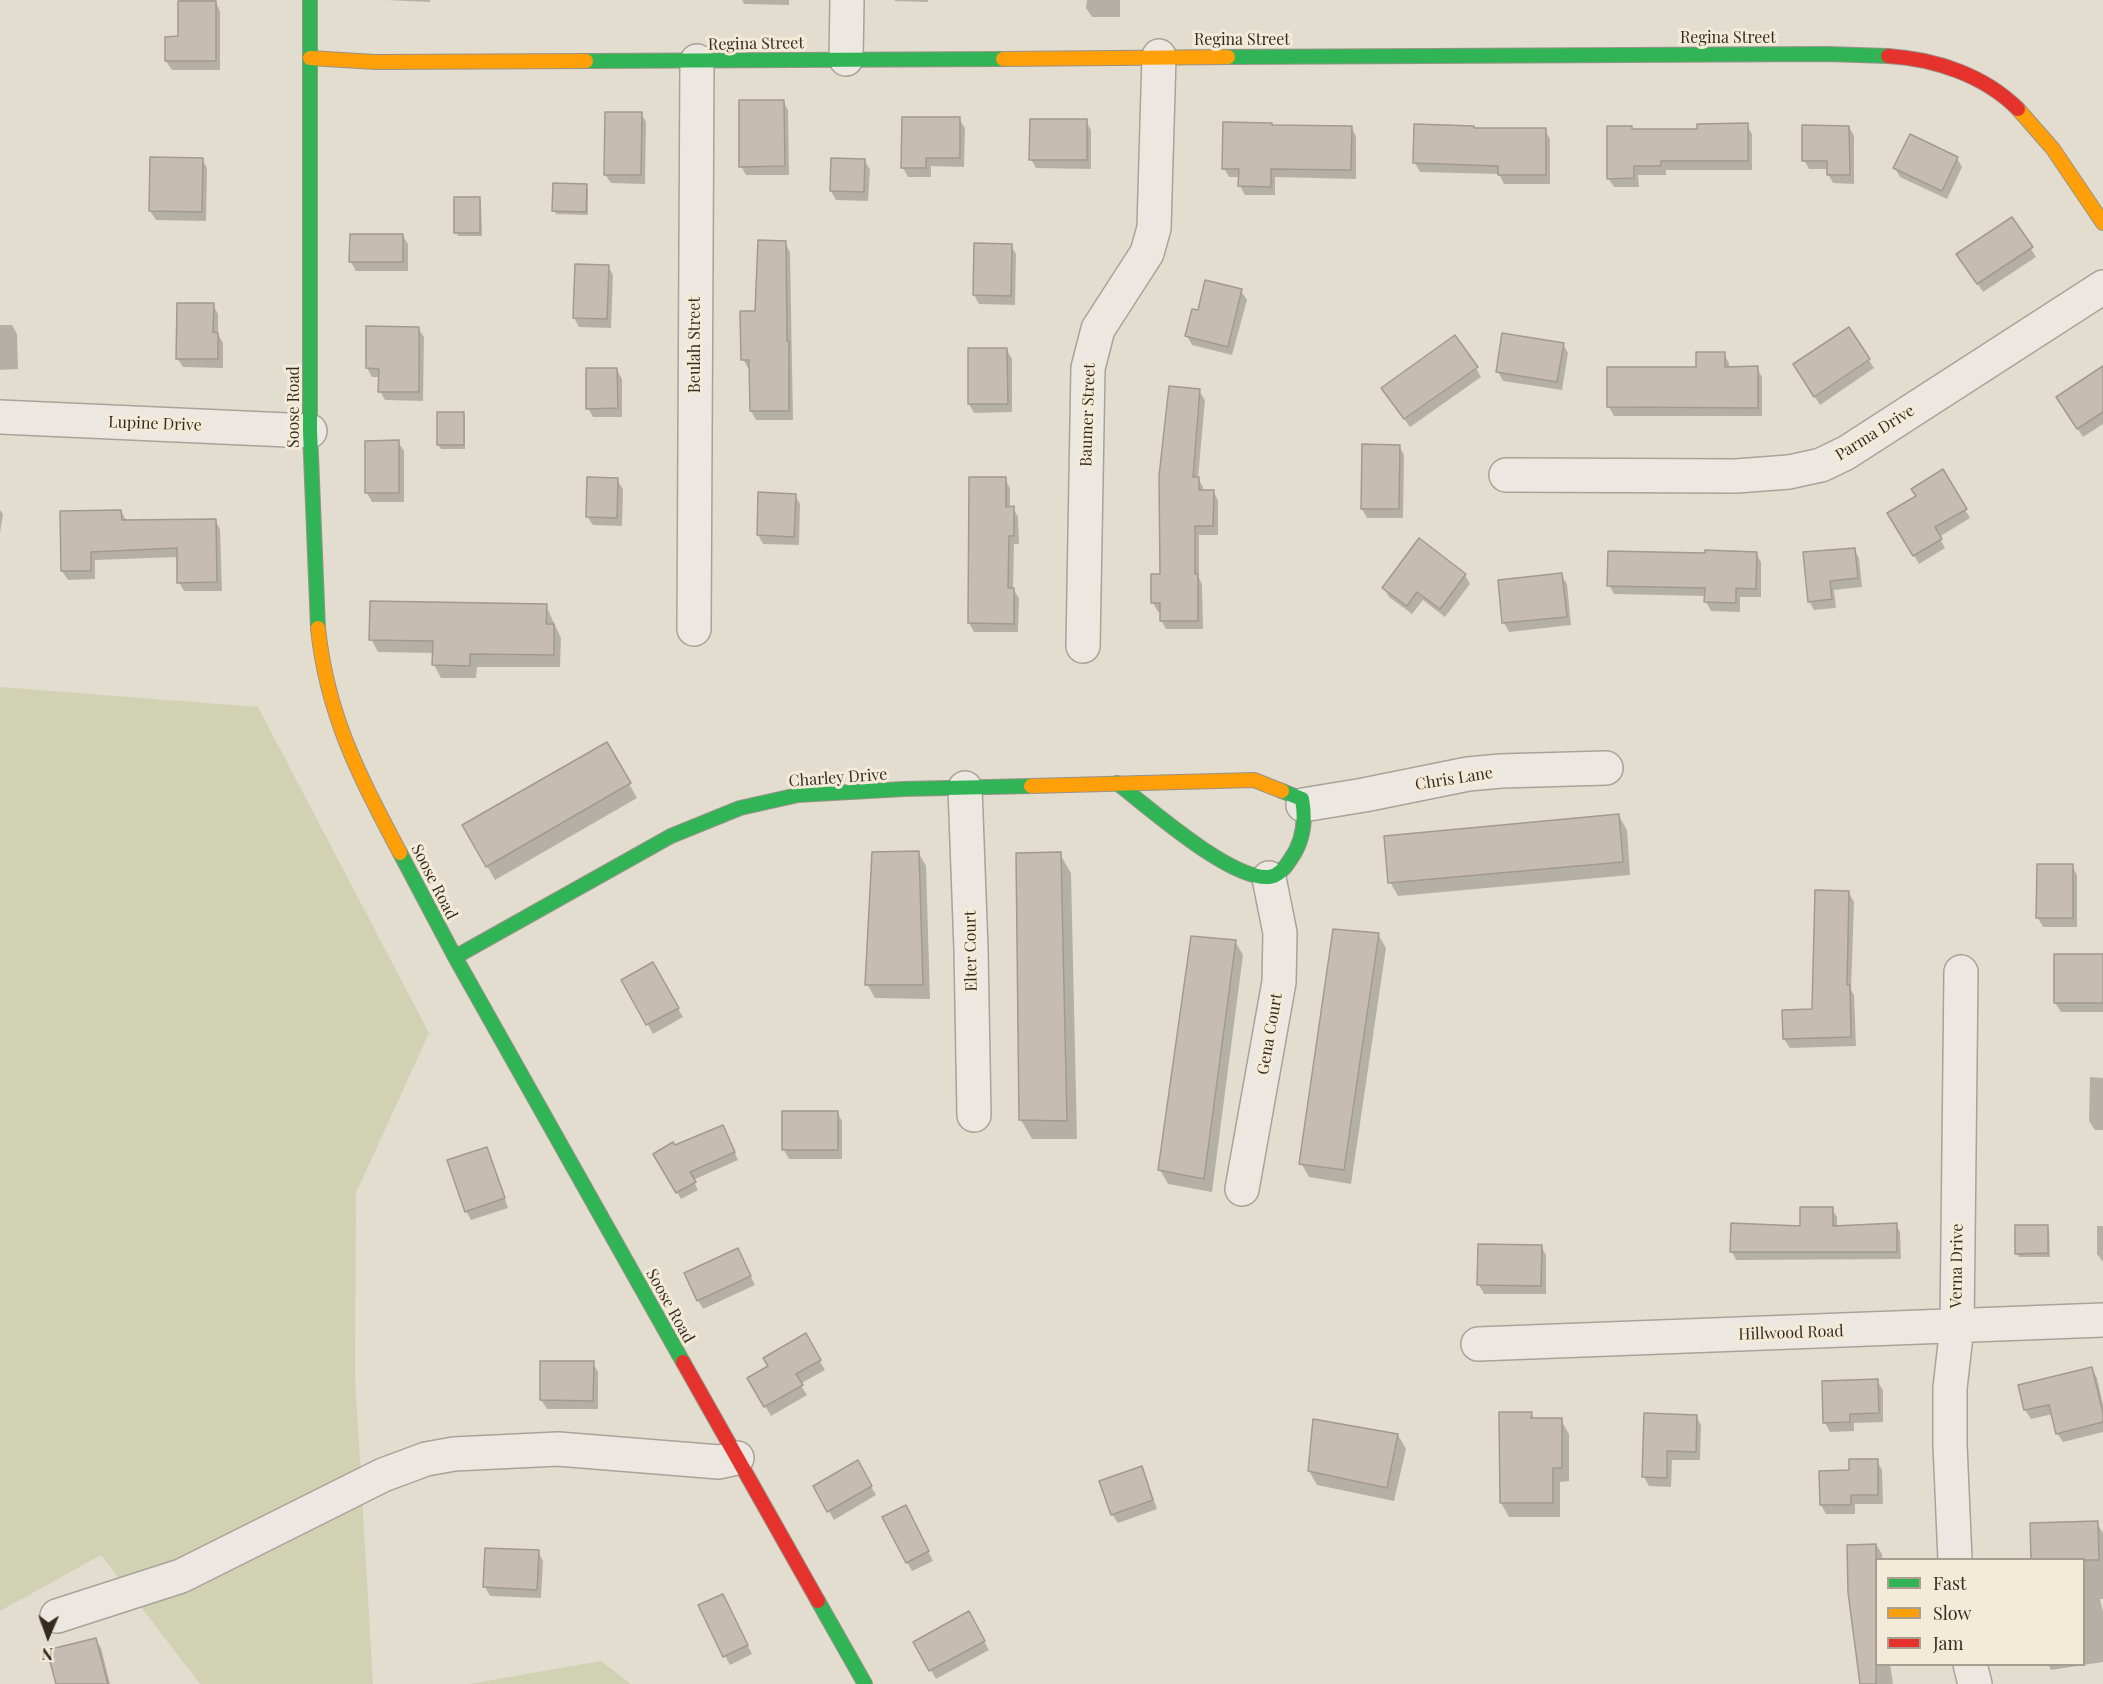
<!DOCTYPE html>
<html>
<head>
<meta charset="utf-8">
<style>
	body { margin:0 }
	#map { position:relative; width:2103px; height:1684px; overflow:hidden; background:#e3ddd0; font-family:"Playfair Display",serif }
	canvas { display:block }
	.legend { position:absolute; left:1875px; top:1558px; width:210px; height:108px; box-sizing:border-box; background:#f3ebd7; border:2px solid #a89e8e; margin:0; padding:8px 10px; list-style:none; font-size:18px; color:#372b21 }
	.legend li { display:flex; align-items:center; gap:12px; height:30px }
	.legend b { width:30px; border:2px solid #a89e8e }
	.north { position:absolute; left:18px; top:1606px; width:60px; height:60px; -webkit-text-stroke:4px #f3ebd7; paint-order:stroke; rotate:182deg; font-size:16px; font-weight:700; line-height:24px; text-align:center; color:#372b21 }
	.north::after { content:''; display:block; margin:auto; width:21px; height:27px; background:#372b21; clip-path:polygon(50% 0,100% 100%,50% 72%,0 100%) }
</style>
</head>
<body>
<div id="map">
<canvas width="2103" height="1684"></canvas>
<ul class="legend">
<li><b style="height:8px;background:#30b455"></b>Fast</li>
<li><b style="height:8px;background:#ff9f0a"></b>Slow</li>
<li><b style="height:8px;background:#e5322d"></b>Jam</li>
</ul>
<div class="north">N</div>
</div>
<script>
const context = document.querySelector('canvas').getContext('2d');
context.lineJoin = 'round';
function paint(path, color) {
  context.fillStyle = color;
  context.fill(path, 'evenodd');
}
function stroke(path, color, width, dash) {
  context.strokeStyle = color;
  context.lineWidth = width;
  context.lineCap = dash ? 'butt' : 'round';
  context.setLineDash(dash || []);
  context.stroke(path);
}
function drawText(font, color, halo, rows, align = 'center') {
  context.font = font + ' "Playfair Display",serif';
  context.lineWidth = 6;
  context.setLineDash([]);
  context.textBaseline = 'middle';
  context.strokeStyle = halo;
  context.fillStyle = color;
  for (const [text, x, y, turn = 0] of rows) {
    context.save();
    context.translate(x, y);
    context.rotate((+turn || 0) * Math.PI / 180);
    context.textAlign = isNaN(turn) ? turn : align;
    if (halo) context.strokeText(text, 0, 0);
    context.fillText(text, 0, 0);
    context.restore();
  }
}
const green = new Path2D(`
	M 0,687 L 258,707 L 429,1033 L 356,1193 L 355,1376 L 373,1684 L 200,1684 L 101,1555 L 0,1611 Z
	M 601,1661 L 631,1684 L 469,1684 Z`);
const shadow = new Path2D(`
	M 180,0 L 215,0 L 220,11 L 220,70 L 172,70 L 166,61 L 180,38 Z
	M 386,0 L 430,0 L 430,2 Z
	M 742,0 L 789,0 L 789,5 L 744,4 Z
	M 895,0 L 928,0 L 928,2 L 895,1 Z
	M 1087,0 L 1120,0 L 1120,17 L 1092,17 L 1086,8 Z
	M 783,101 L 788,110 L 789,175 L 746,175 L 741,166 Z
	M 641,113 L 646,122 L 645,184 L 611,183 L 605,174 Z
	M 959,119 L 965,128 L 964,167 L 931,166 L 931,177 L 908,177 L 903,168 Z
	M 1086,121 L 1091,130 L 1091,169 L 1036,168 L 1031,159 Z
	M 1747,125 L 1752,134 L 1752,170 L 1666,170 L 1666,175 L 1638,175 L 1639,187 L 1614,187 L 1608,178 L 1633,131 L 1699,131 Z
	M 1272,127 L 1351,127 L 1356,136 L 1356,179 L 1275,177 L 1275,195 L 1245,195 L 1240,186 L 1240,177 L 1229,177 L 1224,168 Z
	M 1849,127 L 1854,136 L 1854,184 L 1833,183 L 1828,174 L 1828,169 L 1809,169 L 1804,160 Z
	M 1545,130 L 1550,139 L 1550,184 L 1504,184 L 1499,174 L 1420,172 L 1415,163 Z
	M 1957,158 L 1962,167 L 1947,199 L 1900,177 L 1895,168 Z
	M 202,159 L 207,168 L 206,221 L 156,220 L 150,211 Z
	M 864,160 L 870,169 L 868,201 L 836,200 L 831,191 Z
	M 586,185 L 588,189 L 588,215 L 556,214 L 554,210 Z
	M 479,198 L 481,202 L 482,236 L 458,236 L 456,232 Z
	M 2012,219 L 2036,257 L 1983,292 L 1964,263 Z
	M 403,236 L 408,244 L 408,271 L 356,271 L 351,262 Z
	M 785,243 L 790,252 L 793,420 L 756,420 L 751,411 L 751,368 L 748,368 L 743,359 L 757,312 Z
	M 1011,245 L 1016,254 L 1015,305 L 979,304 L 974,295 Z
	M 608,266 L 613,275 L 611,328 L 579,327 L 574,318 Z
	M 1241,291 L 1247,300 L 1232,355 L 1192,345 L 1187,336 L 1199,312 Z
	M 213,305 L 218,314 L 218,334 L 223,343 L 223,368 L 183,367 L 177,358 Z
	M 0,325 L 12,325 L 17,334 L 18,369 L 0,370 Z
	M 418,328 L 424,337 L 423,401 L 385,400 L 380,391 L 380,377 L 372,377 L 367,368 Z
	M 1563,344 L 1568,353 L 1562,390 L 1503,381 L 1498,372 Z
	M 1007,350 L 1012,359 L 1012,412 L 974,413 L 969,404 Z
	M 1724,354 L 1729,363 L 1729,368 L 1757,368 L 1762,377 L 1762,416 L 1614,416 L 1609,407 L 1697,369 Z
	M 1869,360 L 1874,368 L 1820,405 L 1800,374 Z
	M 1476,368 L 1481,377 L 1410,427 L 1388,397 Z
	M 617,370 L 622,379 L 622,417 L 593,417 L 588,408 Z
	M 2103,377 L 2103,424 L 2083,437 L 2063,407 Z
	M 1199,391 L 1205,400 L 1198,478 L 1203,487 L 1203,491 L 1213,491 L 1218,500 L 1218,535 L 1199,535 L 1199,578 L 1202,584 L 1203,629 L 1166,629 L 1161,620 L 1161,612 L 1158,612 L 1153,603 L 1161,576 Z
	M 463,413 L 465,417 L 465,449 L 441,449 L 438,445 Z
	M 398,442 L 404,451 L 404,502 L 372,502 L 367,493 Z
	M 1399,446 L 1404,455 L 1403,518 L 1367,518 L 1362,509 Z
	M 1942,471 L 1970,518 L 1939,537 L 1945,548 L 1919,564 L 1889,513 L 1917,497 Z
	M 1005,479 L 1010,488 L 1010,508 L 1013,508 L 1018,517 L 1019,544 L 1014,544 L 1013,589 L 1019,598 L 1018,632 L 974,632 L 969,623 Z
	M 617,480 L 623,489 L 622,526 L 593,525 L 587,516 Z
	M 795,495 L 800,504 L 799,545 L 763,544 L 758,535 Z
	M 0,510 L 3,514 L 0,533 Z
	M 121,511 L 126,520 L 215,520 L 220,529 L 222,591 L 184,591 L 179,582 L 178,557 L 95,560 L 95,579 L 68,580 L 62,571 Z
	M 1854,549 L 1859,558 L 1862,587 L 1834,590 L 1836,608 L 1814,610 L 1809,601 Z
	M 1756,553 L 1761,562 L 1761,597 L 1740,597 L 1740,612 L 1711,611 L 1706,602 L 1706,596 L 1614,594 L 1609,585 L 1707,555 Z
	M 1465,575 L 1470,584 L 1445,617 L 1423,600 L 1412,614 L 1389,597 L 1384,588 Z
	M 1561,575 L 1567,584 L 1571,625 L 1509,632 L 1504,623 Z
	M 546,606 L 561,638 L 560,667 L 477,667 L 476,678 L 441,678 L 434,665 L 434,653 L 378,652 L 371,639 Z
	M 607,744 L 637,798 L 495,880 L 464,826 Z
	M 1619,816 L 1627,830 L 1630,875 L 1398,896 L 1390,882 Z
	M 918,852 L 926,866 L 930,999 L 875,998 L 867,984 Z
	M 1060,854 L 1071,873 L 1077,1139 L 1032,1139 L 1021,1120 Z
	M 2072,866 L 2077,875 L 2077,927 L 2043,927 L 2038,918 Z
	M 1849,893 L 1854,902 L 1851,990 L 1854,995 L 1856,1046 L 1790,1048 L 1784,1039 L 1814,1011 Z
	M 1378,934 L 1386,948 L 1351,1184 L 1309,1177 L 1301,1163 Z
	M 1235,941 L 1243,955 L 1212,1192 L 1168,1184 L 1160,1170 Z
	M 2103,955 L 2103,1012 L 2061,1012 L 2055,1003 Z
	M 652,964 L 683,1017 L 653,1034 L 623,980 Z
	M 2090,1077 L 2103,1078 L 2103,1130 L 2095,1130 L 2089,1121 Z
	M 837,1112 L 842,1121 L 842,1159 L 789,1159 L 784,1150 Z
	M 727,1134 L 738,1160 L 693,1180 L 698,1190 L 681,1199 L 655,1154 L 675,1147 Z
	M 486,1149 L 491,1158 L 508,1208 L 471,1220 L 466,1211 Z
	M 1832,1209 L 1837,1217 L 1837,1227 L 1896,1225 L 1900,1232 L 1901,1259 L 1736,1260 L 1732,1252 L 1801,1227 Z
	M 2047,1226 L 2049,1230 L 2050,1257 L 2019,1257 L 2017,1253 Z
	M 2097,1226 L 2103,1226 L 2103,1262 L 2097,1254 Z
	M 1541,1246 L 1546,1255 L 1546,1294 L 1484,1294 L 1479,1285 Z
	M 742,1259 L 755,1285 L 703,1309 L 698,1300 Z
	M 805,1335 L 825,1370 L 800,1384 L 807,1395 L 771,1416 L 749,1378 L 770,1367 Z
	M 593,1363 L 598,1372 L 598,1409 L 547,1409 L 541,1400 Z
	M 2092,1369 L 2097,1378 L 2103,1405 L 2103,1432 L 2063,1442 L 2057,1433 L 2053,1414 L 2031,1419 L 2025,1410 L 2020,1386 Z
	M 1877,1381 L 1883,1390 L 1883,1422 L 1854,1423 L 1854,1431 L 1830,1432 L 1825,1423 Z
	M 1531,1413 L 1535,1420 L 1561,1420 L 1569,1434 L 1569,1481 L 1560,1482 L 1560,1517 L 1509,1517 L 1501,1503 Z
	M 1696,1416 L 1701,1425 L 1700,1460 L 1672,1460 L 1671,1487 L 1649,1486 L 1644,1477 Z
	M 1398,1435 L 1406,1449 L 1394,1501 L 1317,1485 L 1309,1471 Z
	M 1877,1461 L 1882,1470 L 1883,1504 L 1855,1504 L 1855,1514 L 1826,1514 L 1821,1505 L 1850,1472 Z
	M 857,1462 L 876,1495 L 834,1520 L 815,1486 Z
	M 1141,1468 L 1146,1477 L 1157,1509 L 1118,1523 L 1112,1514 Z
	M 910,1516 L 933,1561 L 912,1571 L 907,1562 Z
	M 2097,1523 L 2103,1533 L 2103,1599 L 2100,1599 L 2103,1612 L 2103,1662 L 2051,1670 L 2048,1664 L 2084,1664 L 2084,1560 Z
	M 1849,1546 L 1877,1546 L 1882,1554 L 1882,1560 L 1876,1560 L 1876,1664 L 1890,1664 L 1893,1684 L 1868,1684 Z
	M 538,1552 L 543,1561 L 541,1598 L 490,1596 L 485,1587 Z
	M 727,1604 L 752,1654 L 730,1665 L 725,1656 Z
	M 968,1613 L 989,1650 L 936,1679 L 915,1642 Z
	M 95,1639 L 101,1648 L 110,1684 L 57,1684 Z`);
const building = new Path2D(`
	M 178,1 L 216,1 L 216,61 L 165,61 L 165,37 L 178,36 Z
	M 739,100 L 784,100 L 785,166 L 739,167 Z
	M 605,112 L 642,112 L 641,175 L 604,175 Z
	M 902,117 L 960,117 L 960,158 L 926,158 L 926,168 L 901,168 Z
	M 1030,119 L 1087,119 L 1087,160 L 1029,160 Z
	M 1223,122 L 1272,123 L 1272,125 L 1352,126 L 1351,170 L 1271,169 L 1271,187 L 1238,186 L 1239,169 L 1222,169 Z
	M 1748,123 L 1748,161 L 1661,161 L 1661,166 L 1634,166 L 1634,178 L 1607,179 L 1607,126 L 1632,126 L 1632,129 L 1697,129 L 1697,124 Z
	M 1414,124 L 1474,126 L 1474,128 L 1546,128 L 1546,175 L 1498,175 L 1498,166 L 1413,163 Z
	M 1802,125 L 1849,126 L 1850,175 L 1827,175 L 1827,161 L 1802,161 Z
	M 1910,134 L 1958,157 L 1942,191 L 1893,168 Z
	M 150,157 L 203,158 L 202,212 L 149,211 Z
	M 831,158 L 865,159 L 864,192 L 830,191 Z
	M 553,183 L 587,184 L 586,212 L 552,211 Z
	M 454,197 L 480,197 L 480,233 L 454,233 Z
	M 2012,217 L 2033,247 L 1977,284 L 1956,254 Z
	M 350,234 L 403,234 L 403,262 L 349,262 Z
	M 758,240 L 786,241 L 787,341 L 789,341 L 789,411 L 750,411 L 749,360 L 741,360 L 740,311 L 755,311 Z
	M 974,243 L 1012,244 L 1011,296 L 973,295 Z
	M 575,264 L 609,265 L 607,319 L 573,318 Z
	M 1205,280 L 1242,289 L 1228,347 L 1185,336 L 1192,309 L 1198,310 Z
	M 177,303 L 214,303 L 213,332 L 218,333 L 218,359 L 176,359 Z
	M 366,326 L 419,327 L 419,392 L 378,392 L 379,369 L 366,368 Z
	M 1849,327 L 1870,359 L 1814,397 L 1793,364 Z
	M 1502,333 L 1564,343 L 1557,382 L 1496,372 Z
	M 1455,335 L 1478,367 L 1404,419 L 1381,388 Z
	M 968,348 L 1007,348 L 1008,404 L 968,404 Z
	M 1696,352 L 1725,352 L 1725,367 L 1758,366 L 1758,408 L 1607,407 L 1607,367 L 1696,367 Z
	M 2103,366 L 2103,412 L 2077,429 L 2056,397 Z
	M 586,368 L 617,368 L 618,408 L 586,409 Z
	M 1169,386 L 1200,389 L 1193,477 L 1199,477 L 1199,490 L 1214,490 L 1213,526 L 1195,526 L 1195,574 L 1198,574 L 1198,621 L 1160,621 L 1160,603 L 1151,603 L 1151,574 L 1160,574 L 1159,476 Z
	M 437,412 L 464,412 L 464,445 L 437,445 Z
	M 399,440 L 399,493 L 365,493 L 365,441 Z
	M 1362,444 L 1400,445 L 1399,509 L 1361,509 Z
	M 1943,469 L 1967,509 L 1935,527 L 1942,539 L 1913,556 L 1887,513 L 1916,496 L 1911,489 Z
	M 587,477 L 618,478 L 617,518 L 586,517 Z
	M 969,477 L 1006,477 L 1006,507 L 1014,506 L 1014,536 L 1009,536 L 1008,588 L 1014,588 L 1014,624 L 968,623 Z
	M 758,492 L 796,494 L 794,537 L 757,535 Z
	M 121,510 L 122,520 L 216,519 L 217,582 L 177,583 L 177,548 L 91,552 L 91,571 L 61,571 L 60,511 Z
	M 1419,538 L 1466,574 L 1440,609 L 1417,592 L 1407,606 L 1382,588 Z
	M 1855,548 L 1858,578 L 1830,581 L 1832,599 L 1808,602 L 1803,552 Z
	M 1705,550 L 1757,552 L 1756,589 L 1736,588 L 1736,603 L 1704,602 L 1705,588 L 1607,586 L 1608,551 L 1705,553 Z
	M 1562,573 L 1567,617 L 1502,623 L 1498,580 Z
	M 370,601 L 547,604 L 546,624 L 554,624 L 554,655 L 470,654 L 470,666 L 432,665 L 433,641 L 369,640 Z
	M 607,742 L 631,783 L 486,867 L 462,825 Z
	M 1619,814 L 1623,862 L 1388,883 L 1384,836 Z
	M 919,851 L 923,985 L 865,985 L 872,852 Z
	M 1061,852 L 1067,1121 L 1019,1120 L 1016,853 Z
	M 2037,864 L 2073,864 L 2073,918 L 2036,918 Z
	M 1815,890 L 1849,891 L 1847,985 L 1850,985 L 1851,1037 L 1783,1039 L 1782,1010 L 1812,1009 Z
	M 1333,929 L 1379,933 L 1344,1170 L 1299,1164 Z
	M 1191,936 L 1236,940 L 1204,1179 L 1158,1170 Z
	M 2054,954 L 2103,954 L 2103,1003 L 2054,1003 Z
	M 653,962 L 679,1008 L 646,1025 L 621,980 Z
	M 782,1111 L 838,1111 L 838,1150 L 782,1150 Z
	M 723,1125 L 735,1152 L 690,1172 L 696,1182 L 676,1193 L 653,1154 L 673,1142 L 675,1145 Z
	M 487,1147 L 505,1198 L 465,1212 L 447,1160 Z
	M 1800,1207 L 1833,1207 L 1833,1226 L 1897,1223 L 1897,1252 L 1730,1252 L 1731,1223 L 1800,1226 Z
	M 2015,1225 L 2048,1225 L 2048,1253 L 2015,1254 Z
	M 1478,1244 L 1542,1245 L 1541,1286 L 1477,1285 Z
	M 738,1248 L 751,1276 L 697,1301 L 684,1273 Z
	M 806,1333 L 821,1360 L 796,1374 L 803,1385 L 764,1407 L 747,1378 L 768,1366 L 763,1358 Z
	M 540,1361 L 594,1361 L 593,1401 L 540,1400 Z
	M 2092,1367 L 2103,1413 L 2103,1422 L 2056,1434 L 2049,1405 L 2024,1410 L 2018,1385 Z
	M 1878,1379 L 1879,1413 L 1850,1414 L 1850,1422 L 1823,1423 L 1822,1381 Z
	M 1499,1412 L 1532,1412 L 1531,1418 L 1562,1418 L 1562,1468 L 1553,1468 L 1553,1503 L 1500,1503 Z
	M 1644,1413 L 1697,1415 L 1696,1452 L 1667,1451 L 1667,1478 L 1642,1477 Z
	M 1313,1419 L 1398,1434 L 1387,1488 L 1308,1471 Z
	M 1849,1459 L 1878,1459 L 1878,1495 L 1851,1495 L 1851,1505 L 1820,1505 L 1819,1471 L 1849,1470 Z
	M 858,1460 L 872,1486 L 827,1512 L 813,1486 Z
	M 1142,1466 L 1153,1500 L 1111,1515 L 1099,1481 Z
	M 906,1505 L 929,1551 L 906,1563 L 882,1517 Z
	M 2098,1521 L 2099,1560 L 2031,1560 L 2030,1523 Z
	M 1876,1544 L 1876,1684 L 1860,1684 L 1848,1592 L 1847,1545 Z
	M 485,1548 L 539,1550 L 537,1590 L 483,1587 Z
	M 723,1594 L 748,1645 L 723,1657 L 698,1605 Z
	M 969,1611 L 985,1641 L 929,1671 L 913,1642 Z
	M 96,1638 L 108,1684 L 56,1684 L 47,1650 Z`);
const street = new Path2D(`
	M 846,59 L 847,0
	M 0,417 L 310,431
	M 1506,475 L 1736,476 L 1789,472 L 1821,465 L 1846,453 L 2103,287
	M 694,629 L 697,61
	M 1083,646 L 1088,368 L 1098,329 L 1147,253 L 1154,228 L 1159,56
	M 965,788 L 971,949 L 974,1115
	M 1303,805 L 1364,795 L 1468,774 L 1501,771 L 1606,768
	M 1242,1189 L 1279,982 L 1280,933 L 1269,878
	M 1478,1344 L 2103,1320
	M 1955,1560 L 1950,1444 L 1950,1388 L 1957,1327 L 1961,972
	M 57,1616 L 181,1576 L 383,1475 L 426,1459 L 454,1454 L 558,1449 L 719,1462 L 737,1458
	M 1970,1664 L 1975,1684`);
const fast = new Path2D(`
	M 310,0 L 310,431 L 318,628
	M 1228,57 L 1827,54 L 1888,56
	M 586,61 L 1003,59
	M 1117,783 C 1148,807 1230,880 1269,877 C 1278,876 1285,868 1290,860 C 1304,841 1306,821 1302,799 L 1282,791
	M 400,853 L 455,957 L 683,1362
	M 455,957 L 671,836 L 740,808 L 798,795 L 904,789 L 1031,786
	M 818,1601 L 865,1684`);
const slow = new Path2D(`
	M 310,58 L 375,62 L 586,61
	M 1003,59 L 1228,57
	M 2018,109 L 2053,149 L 2103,223
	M 318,628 C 327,716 360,777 400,853
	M 1031,786 L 1254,780 L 1282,791`);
const jam = new Path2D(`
	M 1888,56 C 1935,59 1984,75 2018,109
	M 683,1362 L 818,1601`);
const streetNames = [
	["Regina Street",1728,38],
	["Regina Street",1242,40],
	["Regina Street",756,44,-1],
	["Beulah Street",695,345,-90],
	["Soose Road",294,407,-90],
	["Baumer Street",1088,415,-88],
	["Lupine Drive",155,424,2],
	["Parma Drive",1875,433,-32],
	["Charley Drive",838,778,-4],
	["Chris Lane",1454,779,-9],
	["Soose Road",434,882,63],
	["Elter Court",971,951,-91],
	["Gena Court",1270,1034,-80],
	["Verna Drive",1957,1266,-89],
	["Soose Road",670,1306,61],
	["Hillwood Road",1791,1333,-2]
];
paint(green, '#d1d1b4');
paint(shadow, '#0003');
paint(building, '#c6bcb1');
stroke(building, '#a3998f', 1.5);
stroke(street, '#a9a298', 36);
stroke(fast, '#989288', 16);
stroke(slow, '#989288', 16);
stroke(jam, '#989288', 16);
stroke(street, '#ece8e1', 33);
stroke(fast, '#30b455', 14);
stroke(slow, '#ff9f0a', 14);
stroke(jam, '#e5322d', 14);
drawText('16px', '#372b21', '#f3ebd7', streetNames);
</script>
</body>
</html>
